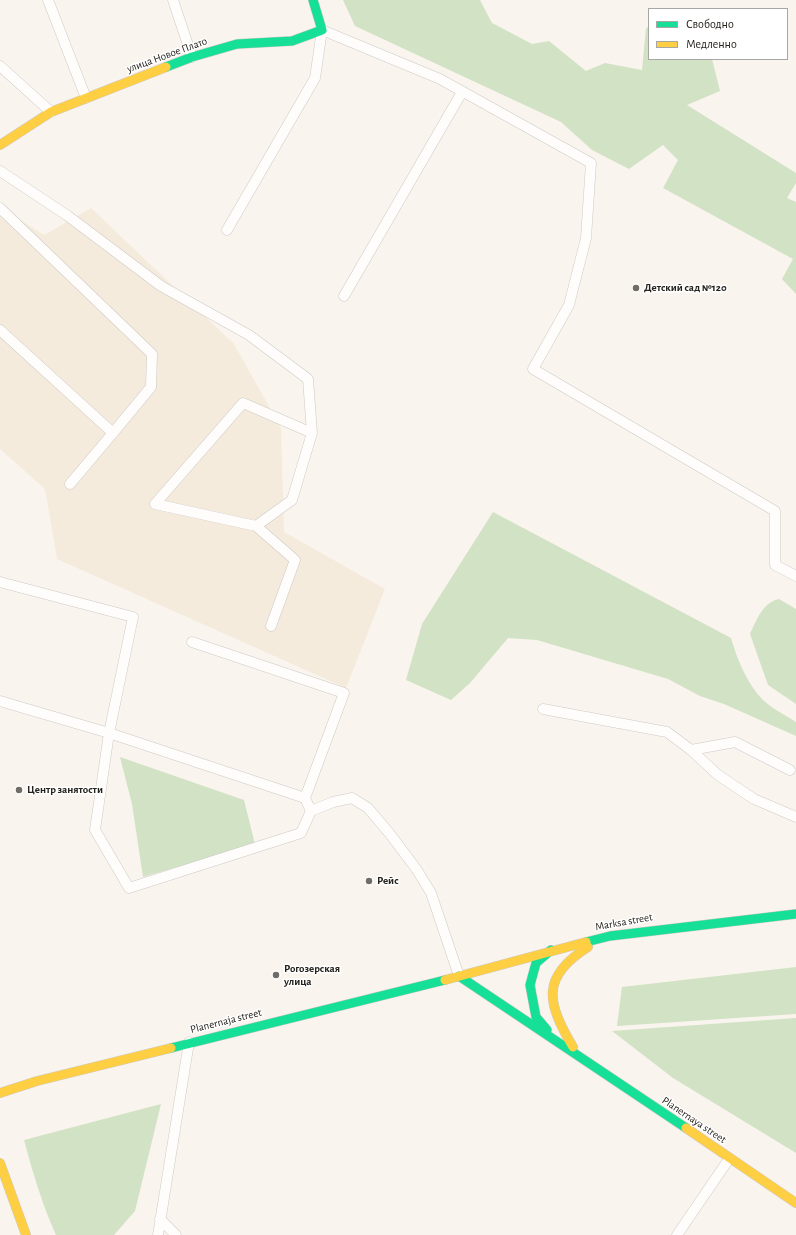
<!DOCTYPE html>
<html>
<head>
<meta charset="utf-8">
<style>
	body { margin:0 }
	#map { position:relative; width:796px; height:1235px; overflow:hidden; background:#faf4ee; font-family:"Alegreya Sans",sans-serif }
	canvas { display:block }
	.legend { position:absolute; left:648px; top:8px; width:140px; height:52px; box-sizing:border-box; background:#fff; border:1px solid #a8a7a5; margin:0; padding:5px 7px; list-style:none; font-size:12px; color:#26221d }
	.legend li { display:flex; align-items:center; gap:8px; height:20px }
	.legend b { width:20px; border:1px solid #a8a7a5 }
</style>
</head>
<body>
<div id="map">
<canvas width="796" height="1235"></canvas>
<ul class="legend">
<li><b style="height:5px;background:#16e098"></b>Свободно</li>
<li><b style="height:5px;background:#ffcf43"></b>Медленно</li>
</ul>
</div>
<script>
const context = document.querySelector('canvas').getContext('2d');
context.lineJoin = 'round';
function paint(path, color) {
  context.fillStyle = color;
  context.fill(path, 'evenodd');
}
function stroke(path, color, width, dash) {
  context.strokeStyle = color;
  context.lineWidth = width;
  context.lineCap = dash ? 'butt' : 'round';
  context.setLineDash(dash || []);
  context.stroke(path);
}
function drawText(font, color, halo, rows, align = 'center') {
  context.font = font + ' "Alegreya Sans",sans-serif';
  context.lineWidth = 3;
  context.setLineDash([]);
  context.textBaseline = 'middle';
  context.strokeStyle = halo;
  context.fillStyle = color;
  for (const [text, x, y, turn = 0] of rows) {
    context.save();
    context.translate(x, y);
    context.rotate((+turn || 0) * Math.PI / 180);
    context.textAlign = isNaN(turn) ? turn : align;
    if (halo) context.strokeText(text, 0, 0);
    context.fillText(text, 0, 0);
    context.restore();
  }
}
const industrial = new Path2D(`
	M 0,207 L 44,235 L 91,208 L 234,344 L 281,428 L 284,532 L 385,589 L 346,688 L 57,559 L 45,489 L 0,449 Z`);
const green = new Path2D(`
	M 343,0 L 480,0 L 492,23 L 532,44 L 549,41 L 586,71 L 605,63 L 642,70 L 646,28 L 649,27 L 649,59 L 712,59 L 720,91 L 687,105 L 796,173 L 796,183 L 787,198 L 796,202 L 796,294 L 782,279 L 793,259 L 663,188 L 678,160 L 663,145 L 629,169 L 592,150 L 561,122 L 355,26 Z
	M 493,512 L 731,638 C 737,659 747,683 762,699 C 771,708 785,715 796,722 L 796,736 L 724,704 L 700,696 L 668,679 L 537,640 L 508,638 L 470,683 L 451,700 L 406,680 L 422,624 Z
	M 779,599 L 796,609 L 796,704 L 768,685 L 750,634 C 756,621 763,602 779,599 Z
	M 120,757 L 244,800 L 255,844 L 143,877 L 132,804 Z
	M 796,967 L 796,1014 L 617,1026 L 622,987 Z
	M 796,1018 L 796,1153 L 673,1078 L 612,1031 Z
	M 161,1104 L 135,1211 L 114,1235 L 56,1235 C 42,1204 33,1173 24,1140 Z`);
const lane = new Path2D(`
	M 48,0 L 86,98
	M 173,0 L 192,57
	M 0,66 L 51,112
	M 0,171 L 68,216 L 161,286 L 249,335 L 308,379 L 312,433 L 292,500 L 256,526 L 155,504 L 243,403 L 312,433
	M 0,208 L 152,354 L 151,387 L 113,433
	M 227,230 L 315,78 L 322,30 L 440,79 L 591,163 L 586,238 L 569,305 L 533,369 L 775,511 L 775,565 L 796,576
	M 344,296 L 462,92
	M 0,330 L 113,433 L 70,484
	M 256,526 L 295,560 L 271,626
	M 0,582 L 133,617 L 109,733 L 95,830 L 129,888 L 301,833 L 311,811 L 305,798 L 109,733 L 0,701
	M 192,642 L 344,693 L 305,798
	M 543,709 L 667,732 L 691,750 L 718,775 L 754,799 L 796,817
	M 691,750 L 735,742 L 790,770
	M 311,811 L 333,802 L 352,798 L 368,808 L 390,834 L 417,870 L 431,893 L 459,976
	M 160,1219 L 176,1235
	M 158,1235 L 189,1042
	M 677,1235 L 729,1159`);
const fast = new Path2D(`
	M 166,67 L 192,57 L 237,44 L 292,41 L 322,30 L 313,0
	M 586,942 L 610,936 L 796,914
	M 459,976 L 686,1128
	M 547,1030 L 536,1017 L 530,985 L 536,963 L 551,950
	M 171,1048 L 445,980`);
const slow = new Path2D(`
	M 0,145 L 51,112 L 166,67
	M 445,980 L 586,942
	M 573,1047 C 547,1003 540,977 588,947
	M 0,1093 L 37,1081 L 171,1048
	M 686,1128 L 796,1203
	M 0,1163 L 26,1235`);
const markers = [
	[636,288,4,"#706c66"],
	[19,790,4,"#706c66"],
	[369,881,4,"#706c66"],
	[276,975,4,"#706c66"]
];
const streetNames = [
	["улица Новое Плато",167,55,-20],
	["Marksa street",624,922,-10],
	["Planernaja street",226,1021,-14],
	["Planernaya street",694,1120,34]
];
const poiNames = [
	["Детский сад №120",644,288],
	["Центр занятости",27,790],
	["Рейс",377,881],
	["Рогозерская",284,969],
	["улица",284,982]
];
paint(industrial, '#f4ebdd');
paint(green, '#d2e2c4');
stroke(lane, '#cdc9c3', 11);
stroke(fast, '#cdc9c3', 10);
stroke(slow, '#cdc9c3', 10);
stroke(lane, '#fefdfc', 10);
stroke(fast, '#16e098', 9);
stroke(slow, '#ffcf43', 9);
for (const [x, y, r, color] of markers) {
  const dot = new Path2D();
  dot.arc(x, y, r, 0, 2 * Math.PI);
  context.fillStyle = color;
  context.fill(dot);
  stroke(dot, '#fff', 1.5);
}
drawText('11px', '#26221d', '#fff', streetNames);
drawText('bold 11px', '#26221d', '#fff', poiNames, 'left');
</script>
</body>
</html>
